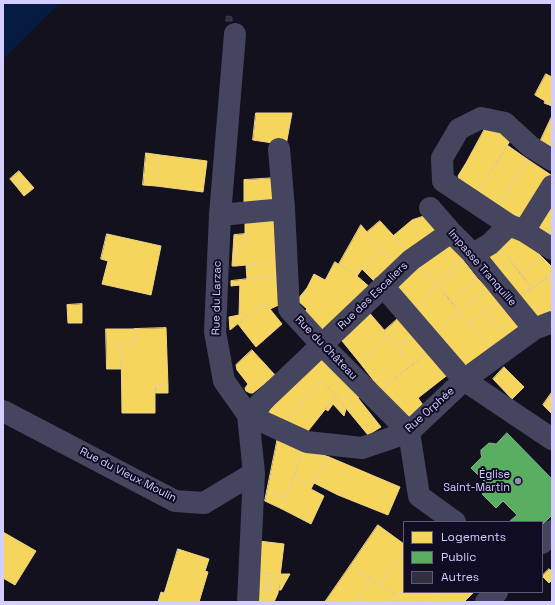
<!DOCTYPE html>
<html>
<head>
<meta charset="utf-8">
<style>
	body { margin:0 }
	#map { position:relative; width:555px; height:605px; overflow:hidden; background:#13111e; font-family:"Space Grotesk",sans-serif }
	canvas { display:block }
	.frame { position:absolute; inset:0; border:4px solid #d3ceff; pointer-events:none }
	.legend { position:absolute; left:403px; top:521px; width:140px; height:72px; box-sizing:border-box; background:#0f0c23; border:1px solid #5d5a7b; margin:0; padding:5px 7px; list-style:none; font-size:12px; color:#d3ceff }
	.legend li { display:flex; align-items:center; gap:8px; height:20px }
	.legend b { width:20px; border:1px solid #5d5a7b }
</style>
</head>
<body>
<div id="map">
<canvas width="555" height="605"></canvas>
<div class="frame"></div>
<ul class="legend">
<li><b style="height:11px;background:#f6d55c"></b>Logements</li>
<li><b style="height:11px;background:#5aae61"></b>Public</li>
<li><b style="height:11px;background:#312f40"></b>Autres</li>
</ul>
</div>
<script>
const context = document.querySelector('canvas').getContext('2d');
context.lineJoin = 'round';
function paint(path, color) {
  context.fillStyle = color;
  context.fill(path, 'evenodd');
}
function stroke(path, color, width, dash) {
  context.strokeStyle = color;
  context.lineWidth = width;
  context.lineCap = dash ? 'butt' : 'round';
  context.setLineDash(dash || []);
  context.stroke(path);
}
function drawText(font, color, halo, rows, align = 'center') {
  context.font = font + ' "Space Grotesk",sans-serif';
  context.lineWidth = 4;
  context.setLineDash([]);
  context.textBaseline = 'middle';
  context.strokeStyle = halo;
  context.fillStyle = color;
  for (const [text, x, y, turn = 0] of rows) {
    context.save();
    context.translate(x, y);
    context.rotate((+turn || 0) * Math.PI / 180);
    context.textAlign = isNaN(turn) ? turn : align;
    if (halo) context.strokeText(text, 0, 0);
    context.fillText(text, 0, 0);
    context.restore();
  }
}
const water = new Path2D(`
	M 3,3 L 60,3 L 3,59 Z`);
const homes = new Path2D(`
	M 546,74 L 552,77 L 552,106 L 544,103 L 545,101 L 535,95 Z
	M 256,113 L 292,113 L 286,145 L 253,140 Z
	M 552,116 L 552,151 L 539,144 Z
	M 487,125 L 513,136 L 476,196 L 460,182 L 458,176 L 466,163 Z
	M 507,145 L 527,159 L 497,210 L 476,196 Z
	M 146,153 L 160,155 L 156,186 L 143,185 Z
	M 160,155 L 207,161 L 203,192 L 156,186 Z
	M 527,159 L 551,175 L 522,224 L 497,210 Z
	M 19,171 L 26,179 L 16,186 L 10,179 Z
	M 276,178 L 278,206 L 244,209 L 244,180 Z
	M 26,179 L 34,188 L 24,196 L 16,186 Z
	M 552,194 L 552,227 L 545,239 L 532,230 Z
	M 428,215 L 444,232 L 409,256 L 393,236 L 412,220 Z
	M 278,216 L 281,261 L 246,265 L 236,266 L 235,248 L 245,247 L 245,218 Z
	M 380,221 L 393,235 L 393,236 L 409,256 L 397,266 L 366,233 Z
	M 361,225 L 367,232 L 366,233 L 382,250 L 362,269 L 357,276 L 339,264 Z
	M 552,227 L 552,243 L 545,239 Z
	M 107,234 L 161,246 L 151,295 L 102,284 L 108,261 L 101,259 Z
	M 245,234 L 245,247 L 235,248 L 236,266 L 232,266 L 234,235 Z
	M 517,234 L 524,238 L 541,256 L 521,275 L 500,247 Z
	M 450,240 L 465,258 L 437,285 L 417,264 Z
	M 500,247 L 532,288 L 515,299 L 485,257 Z
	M 382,250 L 397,266 L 377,284 L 362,269 Z
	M 541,256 L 552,267 L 552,273 L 547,278 L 532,288 L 521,275 Z
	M 463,260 L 478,279 L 451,301 L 437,285 Z
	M 281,261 L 283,274 L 247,279 L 246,265 Z
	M 335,262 L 357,276 L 372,289 L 324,339 L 301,316 L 307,309 L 297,300 L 307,288 L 314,274 L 325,280 Z
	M 417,264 L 437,285 L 413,309 L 392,287 Z
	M 552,273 L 552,287 L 545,279 Z
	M 283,274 L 285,302 L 268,310 L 265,305 L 260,306 L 230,330 L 229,317 L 239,315 L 240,280 Z
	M 478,279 L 488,288 L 459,312 L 451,301 Z
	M 545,279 L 552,287 L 552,316 L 536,323 L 515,299 Z
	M 240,280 L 240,285 L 231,286 L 231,281 Z
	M 437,285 L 459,312 L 434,332 L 413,309 Z
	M 488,288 L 502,298 L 468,324 L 459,312 Z
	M 502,298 L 526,325 L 509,337 L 485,311 Z
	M 82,304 L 82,323 L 68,323 L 67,305 Z
	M 265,305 L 268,310 L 270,309 L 282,324 L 256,347 L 238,324 L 260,306 Z
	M 367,310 L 385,331 L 383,332 L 387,336 L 360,363 L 338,336 Z
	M 485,311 L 509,337 L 494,348 L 483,340 L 468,324 Z
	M 459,312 L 468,324 L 483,340 L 494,348 L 465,369 L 434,332 Z
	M 402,315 L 417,332 L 398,348 L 383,332 Z
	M 166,328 L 168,386 L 155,386 L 155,413 L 122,413 L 121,342 L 135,341 L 134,329 Z
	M 106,329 L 134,329 L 135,341 L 121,342 L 122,369 L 107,369 Z
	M 417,332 L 431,349 L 411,365 L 398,348 Z
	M 387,336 L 397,347 L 411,365 L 381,390 L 360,363 Z
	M 431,349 L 450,373 L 418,398 L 423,405 L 405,420 L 381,390 Z
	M 252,350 L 275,375 L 253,393 L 250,393 L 246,391 L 245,388 L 248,384 L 237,370 L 236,365 Z
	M 322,350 L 359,388 L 340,401 L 321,380 L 285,423 L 268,413 L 304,365 Z
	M 504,367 L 524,387 L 512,399 L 493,379 Z
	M 321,380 L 336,396 L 304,436 L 285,423 Z
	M 155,386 L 168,386 L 168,393 L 156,393 Z
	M 359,388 L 362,395 L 358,398 L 381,427 L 368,435 L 340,401 Z
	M 552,392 L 552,414 L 543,405 Z
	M 336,396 L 346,409 L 344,416 L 333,404 L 328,411 L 325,409 Z
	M 278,437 L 304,448 L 286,497 L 267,491 Z
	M 304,448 L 329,457 L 313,485 L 293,477 Z
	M 329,457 L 400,487 L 388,515 L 338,495 L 314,483 Z
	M 293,477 L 313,485 L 311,489 L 324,496 L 311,524 L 282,509 Z
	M 267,491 L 286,497 L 282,509 L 265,501 Z
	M 378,525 L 404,544 L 404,550 L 380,585 L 350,566 Z
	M 3,532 L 36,551 L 15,585 L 3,578 Z
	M 259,541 L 284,544 L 278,593 L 274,602 L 255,602 L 256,589 L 271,590 L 272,574 L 257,573 Z
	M 178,549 L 209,559 L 205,571 L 208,572 L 199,602 L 158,602 L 161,592 L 164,593 Z
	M 404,550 L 404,589 L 398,597 L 380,585 Z
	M 350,566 L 371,579 L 356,602 L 325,602 Z
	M 549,569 L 552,571 L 552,580 L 549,583 L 542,576 Z
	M 257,573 L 267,574 L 267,590 L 256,589 Z
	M 267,574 L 272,574 L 271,590 L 267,590 Z
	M 280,574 L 290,574 L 281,590 L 279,590 Z
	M 371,579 L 397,596 L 393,602 L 356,602 Z
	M 404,589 L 404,592 L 436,592 L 429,602 L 406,602 L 398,597 Z
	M 436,592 L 474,592 L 464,602 L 429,602 Z
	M 397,596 L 398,597 L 406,602 L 393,602 Z`);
const public = new Path2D(`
	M 507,433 L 552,479 L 552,515 L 542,525 L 542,522 L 509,522 L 517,515 L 503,501 L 496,508 L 482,494 L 486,490 L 484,488 L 486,483 L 471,468 L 482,457 L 481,454 L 481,450 L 489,443 L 496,444 Z`);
const building = new Path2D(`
	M 227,16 L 232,17 L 232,21 L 226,21 Z`);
const street = new Path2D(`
	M 235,34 L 220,215 L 215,332 L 224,381 L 248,415 L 254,473 L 248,602
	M 279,149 L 284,209 L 289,309 L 322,345 L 409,432 L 419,496 L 455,522
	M 552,160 L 531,147 L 505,123 L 481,118 L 459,129 L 442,158 L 443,181 L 509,225 L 524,231 L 552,249
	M 430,208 L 451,232 L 473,254 L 534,329
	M 220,215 L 284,209
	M 524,231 L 552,186
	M 451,232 L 411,260 L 248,415 L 307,442 L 362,448 L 409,432 L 464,380 L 534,329 L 552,322
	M 473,254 L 490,244 L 509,225
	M 383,286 L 464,380 L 552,439
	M 3,411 L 175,501 L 204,503 L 254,473
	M 542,543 L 552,531
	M 486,602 L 497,592`);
const markers = [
	[518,481,4,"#908cb0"]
];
const streetNames = [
	["Impasse Tranquille",482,268,49],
	["Rue des Escaliers",373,296,-44],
	["Rue du Larzac",217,298,-89],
	["Rue du Château",326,348,46],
	["Rue Orphée",430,410,-42],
	["Rue du Vieux Moulin",128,475,27]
];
const poiNames = [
	["Église",510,475],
	["Saint-Martin",510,488]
];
paint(water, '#061b40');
paint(homes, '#f6d55c');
stroke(homes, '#ecd38d', 1);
paint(public, '#5aae61');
stroke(public, '#7eb890', 1);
paint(building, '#312f40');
stroke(building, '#3e3a53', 1);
stroke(street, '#46455f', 22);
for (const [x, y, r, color] of markers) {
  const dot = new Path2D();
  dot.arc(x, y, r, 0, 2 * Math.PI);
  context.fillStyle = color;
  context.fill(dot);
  stroke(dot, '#0f0c23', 1.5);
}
drawText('11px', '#d3ceff', '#0f0c23', streetNames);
drawText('11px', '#d3ceff', '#0f0c23', poiNames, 'right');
</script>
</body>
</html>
